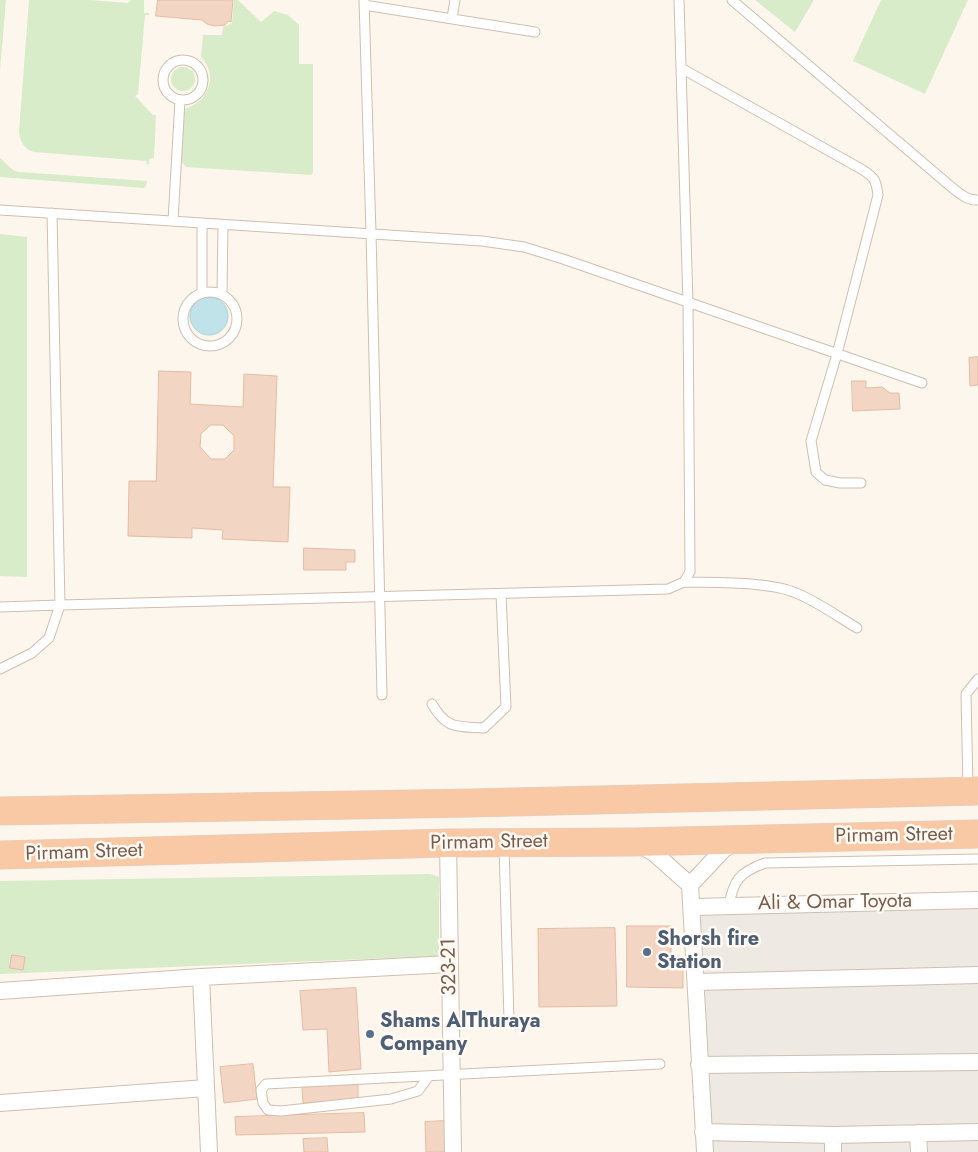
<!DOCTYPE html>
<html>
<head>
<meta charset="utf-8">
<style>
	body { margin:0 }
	canvas { display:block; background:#fdf6ec }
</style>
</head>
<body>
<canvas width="978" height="1152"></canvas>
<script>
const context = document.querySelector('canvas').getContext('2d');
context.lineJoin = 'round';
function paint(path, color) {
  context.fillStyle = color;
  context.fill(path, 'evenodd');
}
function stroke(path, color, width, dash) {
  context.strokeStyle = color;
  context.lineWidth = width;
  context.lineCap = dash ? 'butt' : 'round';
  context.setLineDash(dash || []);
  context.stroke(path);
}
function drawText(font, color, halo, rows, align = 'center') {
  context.font = font + ' Jost,sans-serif';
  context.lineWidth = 5;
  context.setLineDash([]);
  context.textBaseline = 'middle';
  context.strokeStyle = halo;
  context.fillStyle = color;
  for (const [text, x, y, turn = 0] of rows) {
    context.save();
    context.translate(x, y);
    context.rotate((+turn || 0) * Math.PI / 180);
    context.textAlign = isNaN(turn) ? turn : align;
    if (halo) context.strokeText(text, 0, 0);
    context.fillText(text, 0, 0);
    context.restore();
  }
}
const industrial = new Path2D(`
	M 978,903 L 978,1152 L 703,1152 L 694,913 Z`);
const green = new Path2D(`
	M 0,0 L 6,0 L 0,70 Z
	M 29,0 L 90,0 L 128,3 L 131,0 L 144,0 L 144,13 L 149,13 L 149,15 L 145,15 L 138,94 L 135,96 L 153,115 L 156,115 L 154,158 L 149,159 L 149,164 L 147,165 L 146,161 L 34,152 C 24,149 20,141 19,132 Z
	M 234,0 L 238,0 L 261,22 L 274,11 L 288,15 L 299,25 L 299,64 L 313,64 L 313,173 L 311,175 L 186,167 L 181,161 L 184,109 C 208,103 219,75 201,57 L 203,35 L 222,35 L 223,27 L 232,23 Z
	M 755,0 L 814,0 L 795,32 Z
	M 881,0 L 968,0 L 925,94 L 853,61 Z
	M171 79a12 12 0 1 1 24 0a12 12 0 1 1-24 0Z
	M 0,158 L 13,170 L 19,172 L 147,181 L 146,186 L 144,188 L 0,177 Z
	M 0,234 L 27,237 L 27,577 L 0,576 Z
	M 430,874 L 439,877 L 439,956 L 0,974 L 0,881 Z`);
const water = new Path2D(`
	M190 316a19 19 0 1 1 38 0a19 19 0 1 1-38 0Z`);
const building = new Path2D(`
	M 158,0 L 233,0 L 231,22 L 228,21 L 225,25 L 215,26 L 207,24 L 202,20 L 156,16 Z
	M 978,357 L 978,385 L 970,386 L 969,358 Z
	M 159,371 L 191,372 L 190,404 L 243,407 L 244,374 L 277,376 L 273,487 L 290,487 L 288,542 L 222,539 L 223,530 L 192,528 L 192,538 L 128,536 L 129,481 L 156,481 Z
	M 852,381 L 866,381 L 866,388 L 882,387 L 890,393 L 899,393 L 900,409 L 853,411 Z
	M 211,425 L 223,425 L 234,436 L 234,450 L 225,459 L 211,459 L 200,447 L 201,434 Z
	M 304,548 L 355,550 L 355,562 L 346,562 L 346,570 L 304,570 Z
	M 627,926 L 671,926 L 671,967 L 683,967 L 683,988 L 627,987 Z
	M 615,928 L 617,1006 L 539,1007 L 538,929 Z
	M 12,955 L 25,957 L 23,970 L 10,968 Z
	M 356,988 L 361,1069 L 329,1072 L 327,1029 L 303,1030 L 300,991 Z
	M 253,1064 L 257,1099 L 224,1103 L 220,1067 Z
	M 358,1084 L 358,1100 L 303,1103 L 302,1087 Z
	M 364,1113 L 365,1132 L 236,1135 L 235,1117 Z
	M 445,1121 L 446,1152 L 426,1152 L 425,1122 Z
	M 327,1138 L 328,1152 L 304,1152 L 303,1139 Z`);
const service = new Path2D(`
	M 364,0 L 371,233 L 382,695
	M 732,0 L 949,185 C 958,192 967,201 978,200
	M 364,5 L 535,32
	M 452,18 L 455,0
	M163 80a20 20 0 1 1 40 0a20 20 0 1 1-40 0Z
	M 681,68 L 863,170 C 875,178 876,180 878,195 L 837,354 L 811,441 L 816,472 L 825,480 L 840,483 L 861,483
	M 0,210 L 482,241 L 524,247 L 563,259 L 922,383
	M 52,213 L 60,605 L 668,589 L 684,582 L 690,572 L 688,303 L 679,0
	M 173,221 L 180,100
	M 202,223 L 202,292
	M183 319a27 27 0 1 1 54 0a27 27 0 1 1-54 0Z
	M 222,294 L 223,225
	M 684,582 C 715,583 769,581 796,593 C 818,602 837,616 857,628
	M 0,607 L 60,605 L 49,638 L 32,653 L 0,669
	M 432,704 C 447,730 457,726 484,728 L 506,707 L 501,594
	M 968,789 L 966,694 L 978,679
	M 504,845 L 509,1020
	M 729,906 C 733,880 740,872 765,863 L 978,859
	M 429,1076 L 418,1091 L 391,1099 L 281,1111 L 268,1110 L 263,1103 L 261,1090 L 266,1084 L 660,1064`);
const minor = new Path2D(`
	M 448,843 L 453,1152
	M 637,843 L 654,853 L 690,885 L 705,1152
	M 690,885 L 724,849 L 738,841
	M 693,907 L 978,900
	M 201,977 L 209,1152
	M 697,982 L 978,975
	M 0,991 L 201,977 L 450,964
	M 699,1065 L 978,1062
	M 0,1103 L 206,1088
	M 703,1132 L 833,1135 L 978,1132
	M 918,1133 L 919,1152
	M 833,1135 L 833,1152`);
const trunk = new Path2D(`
	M 0,811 L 471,803 L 978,791
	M 0,855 L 448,843 L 634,842 L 978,834`);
const markers = [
	[647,952,5,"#5c6f8a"],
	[370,1034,5,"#5c6f8a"]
];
const streetNames = [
	["Pirmam Street",894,836,-1],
	["Pirmam Street",489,843,-1],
	["Pirmam Street",84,853,-2],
	["Ali & Omar Toyota",835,903,-1],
	["323-21",450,967,-91]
];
const serviceNames = [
	["Shorsh fire",657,940],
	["Station",657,963],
	["Shams AlThuraya",380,1022],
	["Company",380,1045]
];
paint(industrial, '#efe9e4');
paint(green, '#d8ecc9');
paint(water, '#bfe3e8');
stroke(water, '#a5d3da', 1);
paint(building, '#f3d5c3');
stroke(building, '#e6bba3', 1);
stroke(service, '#d1beb0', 11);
stroke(minor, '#d1beb0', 18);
stroke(trunk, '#dad1cd', 29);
stroke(service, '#fff', 9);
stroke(minor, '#fff', 16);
stroke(trunk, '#f9c8a4', 28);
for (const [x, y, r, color] of markers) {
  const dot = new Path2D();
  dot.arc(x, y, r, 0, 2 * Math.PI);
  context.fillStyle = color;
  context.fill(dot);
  stroke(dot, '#fffaf3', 2);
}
drawText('20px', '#7a5c4d', '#fffaf3', streetNames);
drawText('bold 20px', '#4e5e75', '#fffaf3', serviceNames, 'left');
</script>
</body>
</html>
